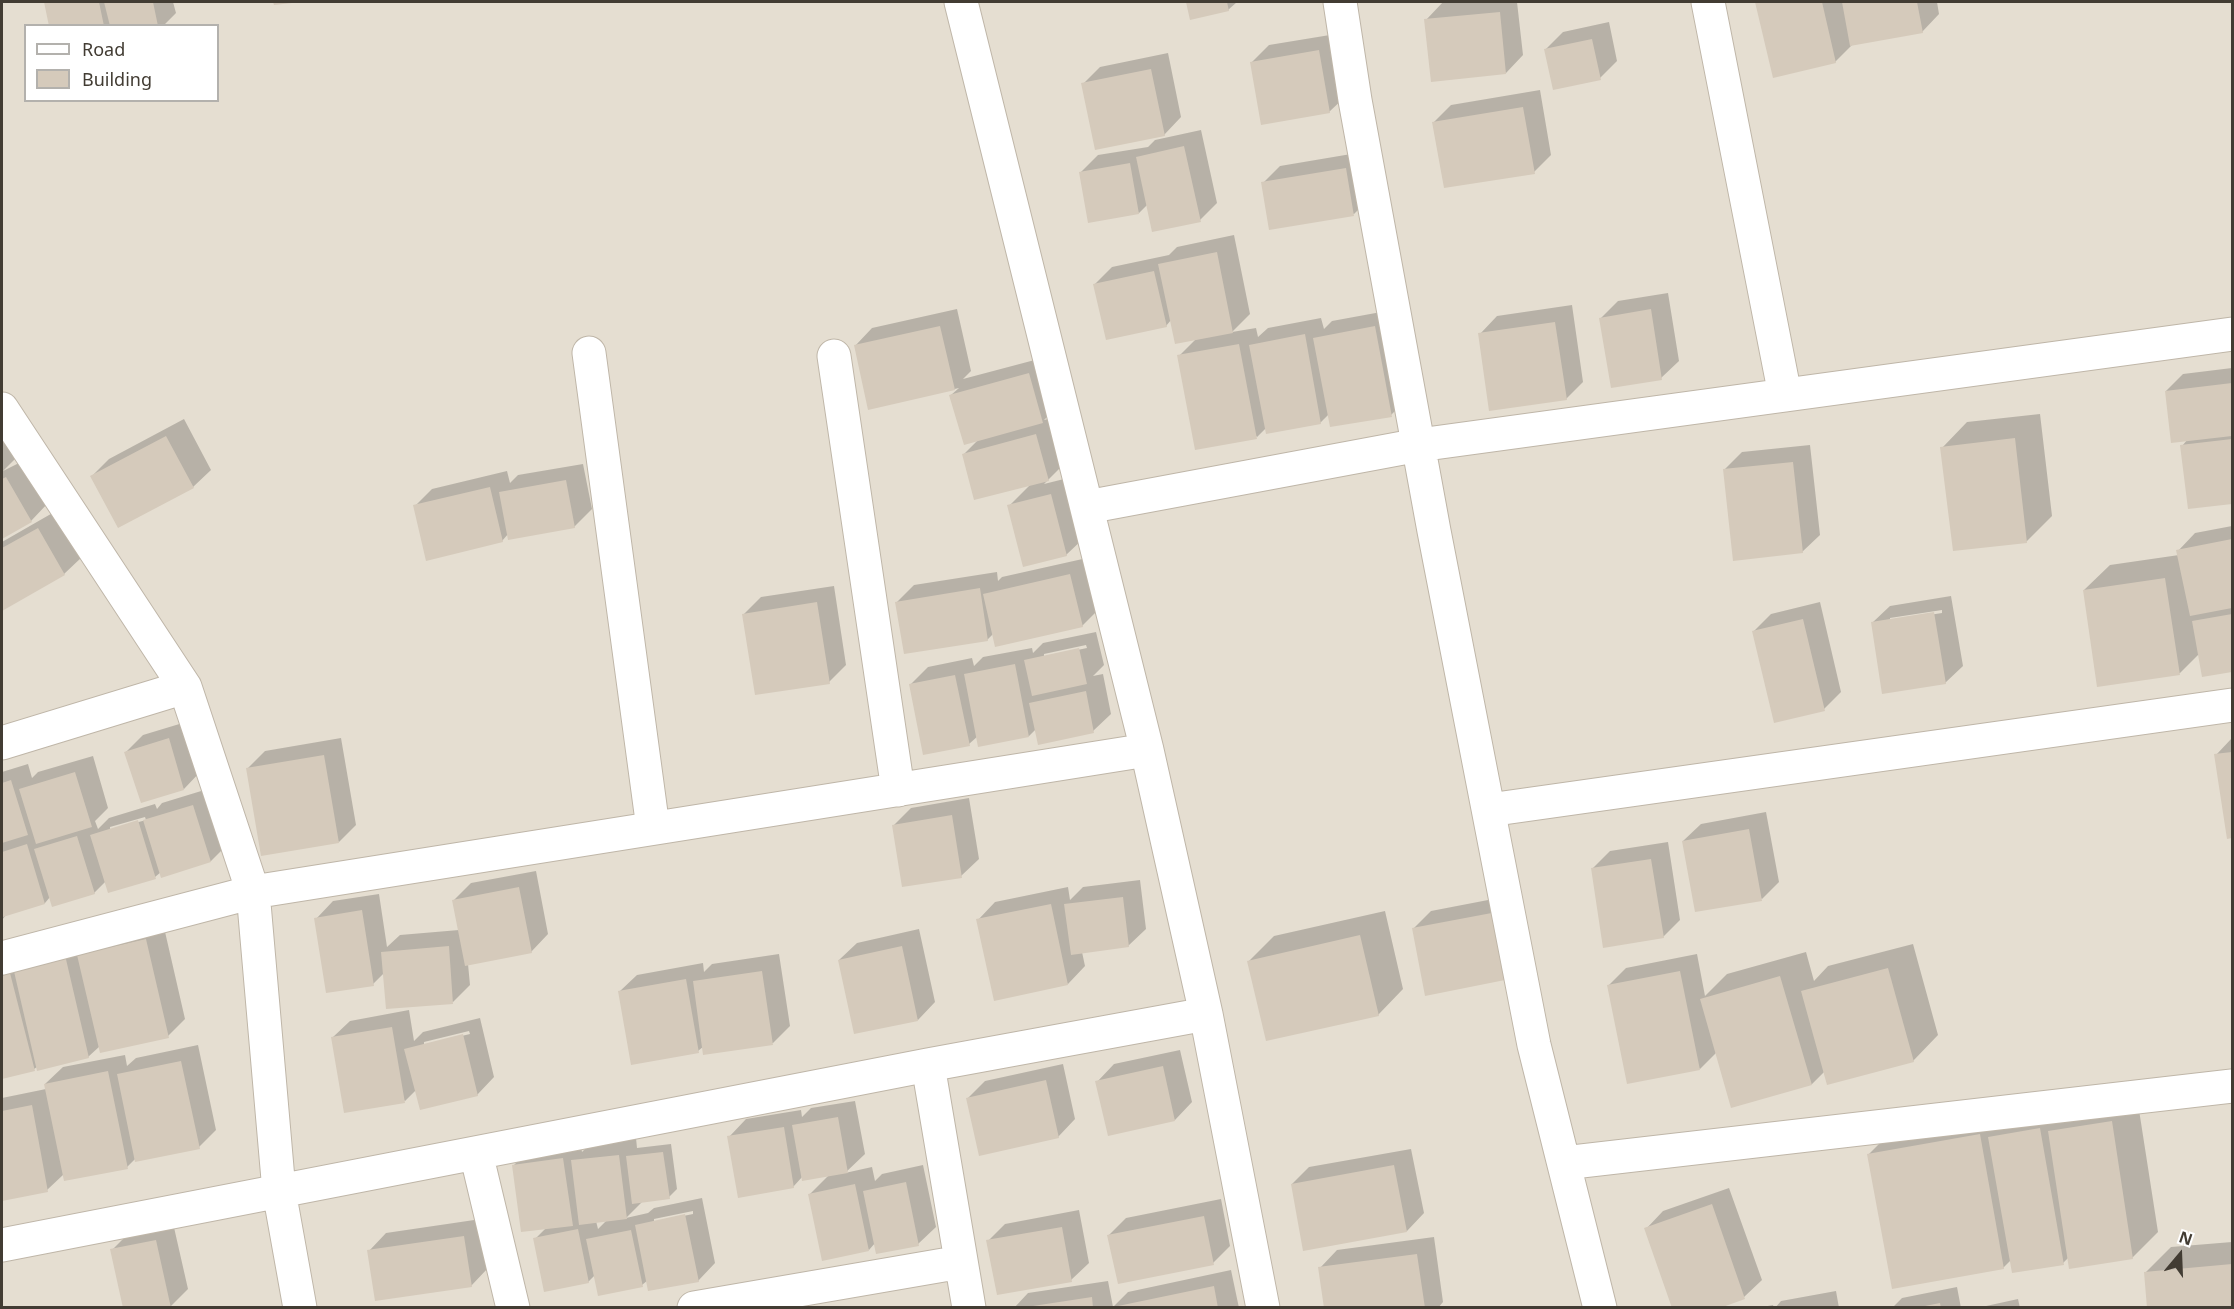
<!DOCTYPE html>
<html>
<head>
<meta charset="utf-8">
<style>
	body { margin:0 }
	#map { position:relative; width:2234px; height:1309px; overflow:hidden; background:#f1ece2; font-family:"Noto Sans",sans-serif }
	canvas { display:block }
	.frame { position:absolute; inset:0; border:3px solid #423c33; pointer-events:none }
	.legend { position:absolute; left:24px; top:24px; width:195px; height:78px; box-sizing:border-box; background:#fff; border:2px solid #b3b1ad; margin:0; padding:8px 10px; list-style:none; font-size:18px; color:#423c33 }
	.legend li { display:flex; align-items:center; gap:12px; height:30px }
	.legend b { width:30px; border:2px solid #b3b1ad }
	.north { position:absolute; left:2150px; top:1225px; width:60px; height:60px; -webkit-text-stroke:4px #fff; paint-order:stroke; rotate:19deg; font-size:16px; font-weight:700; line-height:24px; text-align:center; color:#423c33 }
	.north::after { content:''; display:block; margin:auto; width:21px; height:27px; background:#423c33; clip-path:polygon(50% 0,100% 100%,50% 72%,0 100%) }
</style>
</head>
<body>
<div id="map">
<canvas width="2234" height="1309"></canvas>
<div class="frame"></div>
<ul class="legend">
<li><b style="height:8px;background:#fff"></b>Road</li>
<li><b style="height:16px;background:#d5cabb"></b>Building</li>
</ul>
<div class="north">N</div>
</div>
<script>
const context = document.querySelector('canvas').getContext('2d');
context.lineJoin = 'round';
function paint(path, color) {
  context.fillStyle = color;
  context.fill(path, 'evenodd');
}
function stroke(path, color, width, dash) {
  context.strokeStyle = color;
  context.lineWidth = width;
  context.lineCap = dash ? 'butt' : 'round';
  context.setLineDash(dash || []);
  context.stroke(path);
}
const residential = new Path2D(`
	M 2,2 L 2232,2 L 2232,1307 L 2,1307 ZM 26,26 L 218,26 L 218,100 L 26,100 Z`);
const shadow = new Path2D(`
	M 46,2 L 173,2 L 176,13 L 163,26 L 51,26 Z
	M 1188,2 L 1237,2 L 1228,10 L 1191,18 Z
	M 1443,2 L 1517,2 L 1523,55 L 1506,73 L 1426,20 Z
	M 1757,2 L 1937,2 L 1939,14 L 1922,32 L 1853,44 L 1835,62 L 1774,76 Z
	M 1609,22 L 1617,61 L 1600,78 L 1546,49 L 1563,32 Z
	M 1336,34 L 1347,95 L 1329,112 L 1252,62 L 1269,45 Z
	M 1168,53 L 1181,117 L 1164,135 L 1083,84 L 1100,67 Z
	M 1540,90 L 1551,155 L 1534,172 L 1434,122 L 1451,105 Z
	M 1201,130 L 1217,203 L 1200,220 L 1148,204 L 1139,213 L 1080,173 L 1098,155 L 1148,147 L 1155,140 Z
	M 1363,152 L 1371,197 L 1354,214 L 1263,183 L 1280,166 Z
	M 1234,235 L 1250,314 L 1232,332 L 1256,328 L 1258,337 L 1268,328 L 1321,318 L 1324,329 L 1332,321 L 1392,310 L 1408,398 L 1391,415 L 1329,414 L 1320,423 L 1266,428 L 1257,437 L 1179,356 L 1196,339 L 1171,320 L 1166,326 L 1094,285 L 1112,267 L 1169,255 L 1177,247 Z
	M 1668,293 L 1679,361 L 1661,378 L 1601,318 L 1618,301 Z
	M 1572,305 L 1583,382 L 1566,399 L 1480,334 L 1497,316 Z
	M 957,309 L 971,371 L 963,379 L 1046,357 L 1059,405 L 1044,420 L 1053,418 L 1065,463 L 1044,484 L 1068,478 L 1084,538 L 1066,555 L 1009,506 L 1030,485 L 964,454 L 979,439 L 951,395 L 959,388 L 870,408 L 855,346 L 872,328 Z
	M 2232,368 L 2232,502 L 2190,508 L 2182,446 L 2188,439 L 2166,391 L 2183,374 Z
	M 2040,414 L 2052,516 L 2026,542 L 1942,448 L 1967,422 Z
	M 2,415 L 22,452 L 3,471 L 23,461 L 48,503 L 31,521 L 2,537 Z
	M 184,419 L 211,470 L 193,487 L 119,526 L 92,476 L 109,459 Z
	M 1810,445 L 1820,535 L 1802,552 L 1725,469 L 1742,452 Z
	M 583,464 L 592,509 L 574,527 L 508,534 L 502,541 L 415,506 L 432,489 L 507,471 L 510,483 L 518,475 Z
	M 56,511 L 82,557 L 64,574 L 2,609 L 2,542 Z
	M 2232,526 L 2232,670 L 2203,675 L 2199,654 L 2180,673 L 2098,685 L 2084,590 L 2110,565 L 2179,555 L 2178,551 L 2195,533 Z
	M 1087,558 L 1099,609 L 1082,626 L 993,634 L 987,640 L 897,602 L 914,585 L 997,572 L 998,581 L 1002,577 Z
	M 834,586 L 846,665 L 829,682 L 744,614 L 761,597 Z
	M 1951,596 L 1963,666 L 1945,683 L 1872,623 L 1890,606 ZM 1942,610 L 1942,613 L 1890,621 L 1890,618 Z
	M 1820,602 L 1841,692 L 1824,709 L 1754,631 L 1771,614 Z
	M 1096,632 L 1104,665 L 1093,676 L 1103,674 L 1111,714 L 1093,731 L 1036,729 L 1029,736 L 978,736 L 969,744 L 910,685 L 928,667 L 972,658 L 974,666 L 983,657 L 1032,648 L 1033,653 L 1043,643 ZM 1086,645 L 1087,648 L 1044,657 L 1044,654 Z
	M 186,722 L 201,771 L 184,789 L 126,752 L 143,735 Z
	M 341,738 L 356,825 L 339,842 L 248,768 L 265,751 Z
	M 2232,738 L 2232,837 L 2228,837 L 2216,755 Z
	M 93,756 L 108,808 L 95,821 L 98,829 L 109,818 L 155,804 L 157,809 L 162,803 L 211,788 L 228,844 L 211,861 L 161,872 L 155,877 L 106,881 L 94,893 L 50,897 L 45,903 L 6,915 L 2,920 L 2,772 L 28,764 L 32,778 L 38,772 ZM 145,817 L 146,820 L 110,830 L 110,827 Z
	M 969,798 L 979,859 L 961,876 L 894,825 L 911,808 Z
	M 1766,812 L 1779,882 L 1762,899 L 1683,841 L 1701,824 Z
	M 1668,842 L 1680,920 L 1663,937 L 1593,868 L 1610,851 Z
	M 536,871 L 548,934 L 531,952 L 468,964 L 470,985 L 453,1002 L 384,973 L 373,984 L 316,919 L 333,901 L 379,894 L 387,947 L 400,935 L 459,930 L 454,900 L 471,883 Z
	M 1140,880 L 1146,929 L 1128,946 L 1082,952 L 1085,966 L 1068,984 L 978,920 L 995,902 L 1068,887 L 1070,900 L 1083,887 Z
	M 1514,895 L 1526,961 L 1413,929 L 1431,911 Z
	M 1385,911 L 1403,989 L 1378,1015 L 1249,961 L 1274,936 Z
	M 163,923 L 185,1019 L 168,1036 L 100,1046 L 88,1057 L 37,1067 L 34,1069 L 2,1077 L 2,963 Z
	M 919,929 L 935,1002 L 918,1020 L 839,960 L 857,943 Z
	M 1913,944 L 1938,1035 L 1913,1061 L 1825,1071 L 1812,1084 L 1732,1107 L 1717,1052 L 1700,1069 L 1609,985 L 1626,968 L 1697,954 L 1705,996 L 1727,974 L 1806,952 L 1814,981 L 1828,966 Z
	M 779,954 L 790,1026 L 773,1043 L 704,1046 L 698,1051 L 619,992 L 637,975 L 703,963 L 704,972 L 712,964 Z
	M 409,1010 L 414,1041 L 423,1032 L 480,1018 L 494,1077 L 477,1095 L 416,1090 L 405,1101 L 332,1038 L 350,1021 ZM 469,1031 L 470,1034 L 424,1045 L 424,1042 Z
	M 198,1045 L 216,1130 L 199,1147 L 136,1158 L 127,1167 L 64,1174 L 47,1190 L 2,1199 L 2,1098 L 46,1089 L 45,1084 L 63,1067 L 125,1055 L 127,1066 L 136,1058 Z
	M 1180,1050 L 1192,1102 L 1175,1120 L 1097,1082 L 1114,1064 Z
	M 1063,1064 L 1075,1119 L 1058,1137 L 968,1098 L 985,1081 Z
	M 2137,1097 L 2158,1232 L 2132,1258 L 2069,1257 L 2063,1263 L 2011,1260 L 2003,1268 L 1869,1154 L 1894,1129 Z
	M 855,1101 L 865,1154 L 845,1173 L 872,1167 L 875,1181 L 882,1174 L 923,1165 L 936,1227 L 918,1244 L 875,1243 L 869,1250 L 810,1194 L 830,1174 L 803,1176 L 793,1187 L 729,1137 L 746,1119 L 801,1110 L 802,1117 L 811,1108 Z
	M 636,1138 L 637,1148 L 671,1144 L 677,1189 L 669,1197 L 643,1201 L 626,1218 L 648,1213 L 654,1208 L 702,1198 L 715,1263 L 698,1281 L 648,1280 L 642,1285 L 595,1275 L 588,1282 L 535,1239 L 546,1228 L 514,1165 L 531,1148 L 580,1141 L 582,1152 L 590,1144 ZM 693,1211 L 693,1214 L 654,1222 L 654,1219 ZM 607,1220 L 598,1229 L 596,1221 Z
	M 1411,1149 L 1424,1213 L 1407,1231 L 1292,1184 L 1309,1167 Z
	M 1729,1188 L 1762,1280 L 1744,1297 L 1715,1308 L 1646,1229 L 1663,1211 Z
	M 1221,1199 L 1230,1246 L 1213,1263 L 1109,1235 L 1126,1218 Z
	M 1079,1210 L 1089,1263 L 1071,1280 L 988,1241 L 1005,1224 Z
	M 481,1219 L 488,1268 L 471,1286 L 369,1251 L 386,1233 Z
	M 173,1223 L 188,1289 L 170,1307 L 112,1250 L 129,1233 Z
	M 1434,1237 L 1443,1302 L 1438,1308 L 1325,1308 L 1320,1268 L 1337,1250 Z
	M 2232,1242 L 2232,1308 L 2149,1308 L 2145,1273 L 2171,1247 Z
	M 1231,1270 L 1239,1308 L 1014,1308 L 1028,1293 L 1108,1281 L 1113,1307 L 1128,1292 Z
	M 1957,1287 L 1961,1308 L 1892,1308 L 1902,1298 Z
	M 1836,1291 L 1839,1308 L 1775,1308 L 1781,1301 Z
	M 2018,1299 L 2020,1308 L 1977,1308 Z
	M 1773,1305 L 1774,1308 L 1757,1308 Z`);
const building = new Path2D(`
	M 44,2 L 99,2 L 104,26 L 49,26 Z
	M 104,2 L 153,2 L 158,26 L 110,26 Z
	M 273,2 L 292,2 L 292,3 L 274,5 Z
	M 1186,2 L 1227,2 L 1229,11 L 1190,20 Z
	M 1755,2 L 1822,2 L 1836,63 L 1773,78 Z
	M 1842,2 L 1917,2 L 1923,33 L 1850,46 Z
	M 1500,12 L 1506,74 L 1431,82 L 1424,19 Z
	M 1592,39 L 1601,80 L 1553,90 L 1544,49 Z
	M 1319,50 L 1330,113 L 1261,125 L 1250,62 Z
	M 1151,69 L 1165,136 L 1095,150 L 1081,83 Z
	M 1523,107 L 1535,174 L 1444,188 L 1432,122 Z
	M 1184,146 L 1201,222 L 1152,232 L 1136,157 Z
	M 1130,163 L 1139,214 L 1088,223 L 1079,172 Z
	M 1346,168 L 1354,216 L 1269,230 L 1261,182 Z
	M 1217,252 L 1233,333 L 1175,344 L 1158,264 Z
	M 1154,271 L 1167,327 L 1106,340 L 1093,284 Z
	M 1651,309 L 1662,380 L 1611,388 L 1599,318 Z
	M 1555,322 L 1567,400 L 1489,411 L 1478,333 Z
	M 940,326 L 955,390 L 868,410 L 854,345 Z
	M 1375,326 L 1392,417 L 1330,427 L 1313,338 Z
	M 1305,334 L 1321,424 L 1266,434 L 1249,345 Z
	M 1239,344 L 1257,439 L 1195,450 L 1177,355 Z
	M 1029,373 L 1043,423 L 964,445 L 949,395 Z
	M 2232,383 L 2232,436 L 2171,443 L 2165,391 Z
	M 1036,434 L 1049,481 L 974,500 L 962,454 Z
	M 166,436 L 194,488 L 118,528 L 90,476 Z
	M 2015,438 L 2027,543 L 1953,551 L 1940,447 Z
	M 2232,439 L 2232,504 L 2188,509 L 2180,445 Z
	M 1793,462 L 1803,553 L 1733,561 L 1723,469 Z
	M 6,477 L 32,522 L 2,539 L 2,479 Z
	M 566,480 L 575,528 L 508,540 L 499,492 Z
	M 490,487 L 503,542 L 426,561 L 413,505 Z
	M 1051,494 L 1067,556 L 1023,567 L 1007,505 Z
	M 38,528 L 65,575 L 2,611 L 2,548 Z
	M 2232,539 L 2232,608 L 2190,616 L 2176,550 Z
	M 1070,574 L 1083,627 L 995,647 L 983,594 Z
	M 2165,578 L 2180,675 L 2097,687 L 2083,590 Z
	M 980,588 L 988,641 L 904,654 L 895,602 Z
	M 817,602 L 830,684 L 755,695 L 742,614 Z
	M 1934,612 L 1946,684 L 1882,694 L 1871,622 Z
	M 2232,614 L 2232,672 L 2202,677 L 2192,621 Z
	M 1803,619 L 1825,711 L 1774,723 L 1752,631 Z
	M 1079,648 L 1087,684 L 1032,696 L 1024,660 Z
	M 1015,664 L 1029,737 L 978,747 L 964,674 Z
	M 955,675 L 970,746 L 923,755 L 909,684 Z
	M 1086,691 L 1094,733 L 1038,745 L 1029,703 Z
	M 169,738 L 184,790 L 141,803 L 124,752 Z
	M 2232,752 L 2232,838 L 2227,839 L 2214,754 Z
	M 324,755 L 339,843 L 261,856 L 246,768 Z
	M 75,772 L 92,827 L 36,844 L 19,789 Z
	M 11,780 L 28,835 L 2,843 L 2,783 Z
	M 193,805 L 211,862 L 161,878 L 143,820 Z
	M 952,815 L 962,878 L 902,887 L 892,825 Z
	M 138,820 L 156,879 L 108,893 L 90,835 Z
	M 1749,829 L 1762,901 L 1695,912 L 1682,841 Z
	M 77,836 L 95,894 L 52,907 L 34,849 Z
	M 27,844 L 45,904 L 3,917 L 2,852 Z
	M 1651,859 L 1664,938 L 1603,948 L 1591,868 Z
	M 519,887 L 532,953 L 465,966 L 452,900 Z
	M 1123,897 L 1129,947 L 1071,955 L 1064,904 Z
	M 1051,904 L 1068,985 L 994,1001 L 976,919 Z
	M 362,910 L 374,986 L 326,993 L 314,918 Z
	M 1497,912 L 1510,979 L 1425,996 L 1412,928 Z
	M 1360,935 L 1379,1016 L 1266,1041 L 1247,961 Z
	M 146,939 L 169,1038 L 100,1053 L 77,955 Z
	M 449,946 L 453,1004 L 386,1009 L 381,952 Z
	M 902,946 L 918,1021 L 854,1034 L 838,960 Z
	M 65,955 L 89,1058 L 37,1071 L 13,967 Z
	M 1888,968 L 1914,1062 L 1827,1085 L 1801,991 Z
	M 762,971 L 773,1045 L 703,1055 L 693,981 Z
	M 1680,971 L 1700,1070 L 1627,1084 L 1607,985 Z
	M 10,973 L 35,1071 L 2,1079 L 2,976 Z
	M 1780,976 L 1812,1085 L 1731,1108 L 1700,999 Z
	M 686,979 L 699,1053 L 631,1065 L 618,991 Z
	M 392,1027 L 405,1103 L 344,1113 L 331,1037 Z
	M 463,1034 L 478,1096 L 420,1110 L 404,1049 Z
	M 181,1061 L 200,1149 L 135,1162 L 117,1074 Z
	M 1163,1066 L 1175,1121 L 1108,1136 L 1095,1081 Z
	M 108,1071 L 128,1169 L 64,1181 L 44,1084 Z
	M 1046,1080 L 1059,1138 L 979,1156 L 966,1098 Z
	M 32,1105 L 48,1192 L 2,1201 L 2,1111 Z
	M 838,1117 L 848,1173 L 802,1181 L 792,1125 Z
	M 2112,1121 L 2133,1259 L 2069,1269 L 2048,1131 Z
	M 784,1127 L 794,1188 L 738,1198 L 727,1136 Z
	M 2040,1128 L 2064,1265 L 2012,1273 L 1988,1137 Z
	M 1980,1134 L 2004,1269 L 1892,1289 L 1867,1154 Z
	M 663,1152 L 670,1199 L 632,1204 L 626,1156 Z
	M 619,1155 L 627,1219 L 579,1225 L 571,1160 Z
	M 563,1158 L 573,1226 L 521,1232 L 512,1165 Z
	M 1394,1165 L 1407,1232 L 1303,1251 L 1291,1184 Z
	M 906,1182 L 919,1246 L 876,1254 L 863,1191 Z
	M 855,1184 L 869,1251 L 822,1261 L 808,1194 Z
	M 1712,1204 L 1745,1299 L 1720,1308 L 1672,1308 L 1644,1228 Z
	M 685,1214 L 699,1282 L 648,1291 L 635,1225 Z
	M 1204,1216 L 1214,1265 L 1118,1284 L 1107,1235 Z
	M 1062,1227 L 1072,1282 L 997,1295 L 986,1240 Z
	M 578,1229 L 589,1283 L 544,1292 L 533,1238 Z
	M 631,1230 L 643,1287 L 598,1296 L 586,1239 Z
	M 464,1236 L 472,1287 L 375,1301 L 367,1250 Z
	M 156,1240 L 171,1308 L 123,1308 L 110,1249 Z
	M 1417,1254 L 1425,1308 L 1324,1308 L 1318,1267 Z
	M 2232,1264 L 2232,1308 L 2147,1308 L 2144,1272 Z
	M 1214,1286 L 1218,1308 L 1118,1308 L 1118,1306 Z
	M 1092,1297 L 1093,1308 L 1033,1308 L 1033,1306 Z
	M 1940,1303 L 1941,1308 L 1925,1308 L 1925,1306 Z`);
const minor = new Path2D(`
	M 961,2 L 1147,750 L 1206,1014 L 1263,1308
	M 1340,2 L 1355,100 L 1434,531 L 1534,1045 L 1600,1308
	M 1708,2 L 1785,395
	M 589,353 L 653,828
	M 834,356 L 898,790
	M 2,409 L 185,687 L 253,892 L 1147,750
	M 1087,507 L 1419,445 L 2232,334
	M 2,743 L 185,687
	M 1489,810 L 2232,705
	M 2,958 L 253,892 L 279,1191 L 300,1308
	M 928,1065 L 969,1308
	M 476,1153 L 513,1308
	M 1564,1163 L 2232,1086
	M 2,1245 L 928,1065 L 1206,1014
	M 694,1308 L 961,1262`);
paint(residential, '#e5ded1');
paint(shadow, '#0003');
paint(building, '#d5cabb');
stroke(minor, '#bfb6a8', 35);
stroke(minor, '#fff', 33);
</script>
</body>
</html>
